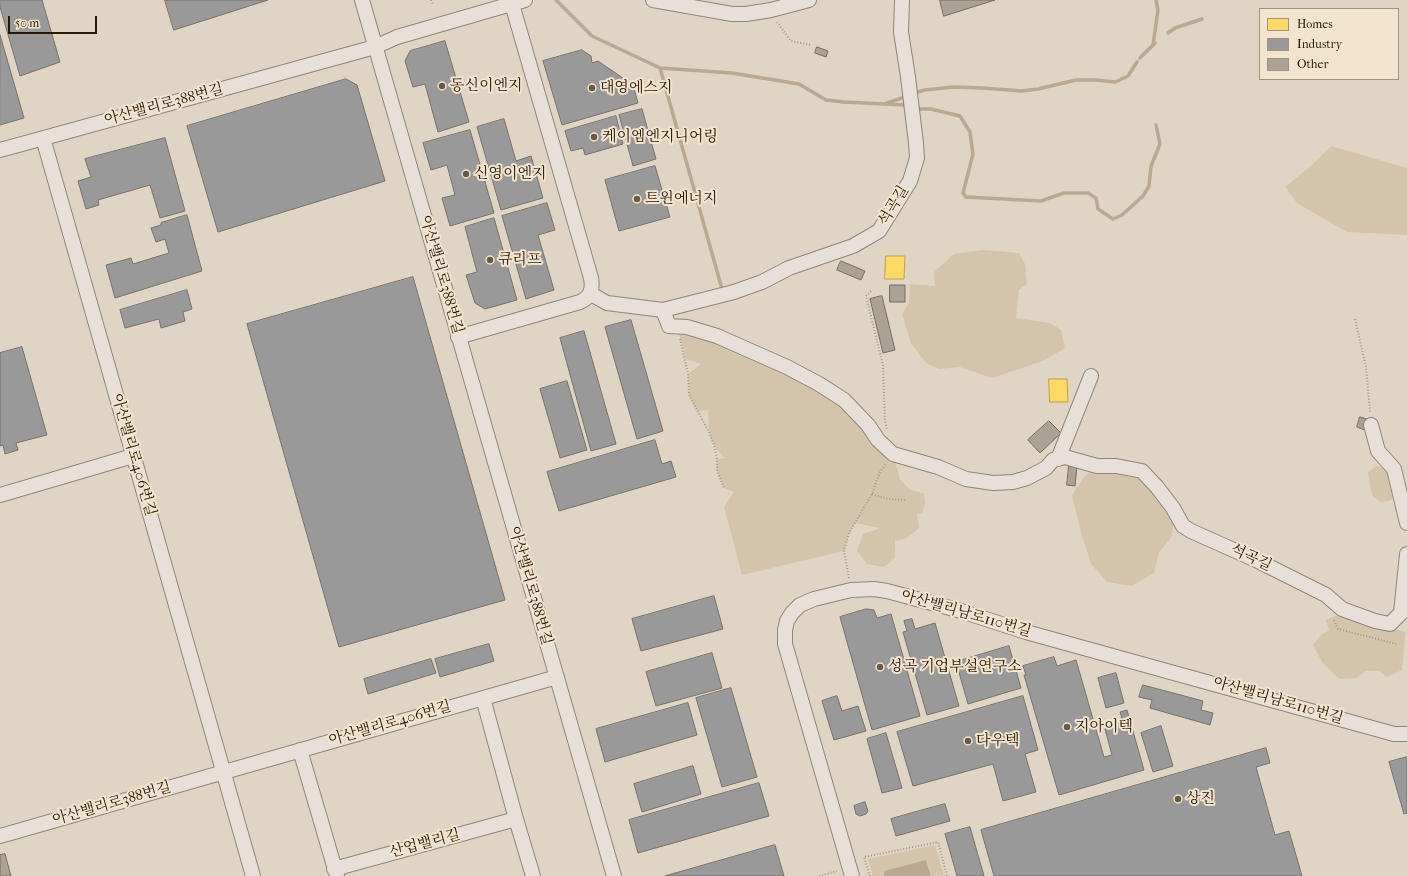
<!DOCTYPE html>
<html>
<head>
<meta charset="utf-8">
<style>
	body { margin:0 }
	#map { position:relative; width:1407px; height:876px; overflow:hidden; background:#e0d4c4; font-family:"IM FELL French Canon",serif }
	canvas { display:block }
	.legend { position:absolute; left:1259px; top:8px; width:140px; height:72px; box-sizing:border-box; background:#f3e4d0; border:1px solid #a2927d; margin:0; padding:5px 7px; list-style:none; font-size:12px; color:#291801 }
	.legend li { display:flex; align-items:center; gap:8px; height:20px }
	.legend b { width:20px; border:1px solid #a2927d }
	.scale { position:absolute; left:8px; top:16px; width:89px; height:18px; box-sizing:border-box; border:2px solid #291801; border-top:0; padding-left:5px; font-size:12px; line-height:14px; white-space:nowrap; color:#291801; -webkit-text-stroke:3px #f3e4d0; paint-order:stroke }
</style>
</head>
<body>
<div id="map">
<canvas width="1407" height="876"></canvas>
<ul class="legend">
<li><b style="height:11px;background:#ffd966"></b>Homes</li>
<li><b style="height:11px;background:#999"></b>Industry</li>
<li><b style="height:11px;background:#aba295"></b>Other</li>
</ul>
<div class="scale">50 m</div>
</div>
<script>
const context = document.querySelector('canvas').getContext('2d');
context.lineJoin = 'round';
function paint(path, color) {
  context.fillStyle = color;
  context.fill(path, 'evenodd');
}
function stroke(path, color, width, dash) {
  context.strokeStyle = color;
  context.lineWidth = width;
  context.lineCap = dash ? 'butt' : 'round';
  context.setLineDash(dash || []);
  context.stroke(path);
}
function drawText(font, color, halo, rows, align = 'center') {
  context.font = font + ' "IM FELL French Canon","Noto Serif KR",serif';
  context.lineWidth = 4;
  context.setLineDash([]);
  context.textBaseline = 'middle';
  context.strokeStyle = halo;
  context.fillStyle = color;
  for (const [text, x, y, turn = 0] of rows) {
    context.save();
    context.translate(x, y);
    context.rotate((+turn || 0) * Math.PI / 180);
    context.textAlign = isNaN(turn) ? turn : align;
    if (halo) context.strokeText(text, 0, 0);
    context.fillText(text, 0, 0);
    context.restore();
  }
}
const green = new Path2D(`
	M 1331,146 L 1407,168 L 1407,235 L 1347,232 L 1297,203 L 1285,187 L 1312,165 Z
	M 984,250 L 1019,253 L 1025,264 L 1027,284 L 1019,290 L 1016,318 L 1050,323 L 1061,330 L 1065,348 L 1043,361 L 992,378 L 960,367 L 939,369 L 926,363 L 911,343 L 902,314 L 909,303 L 910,284 L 935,286 L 934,272 L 954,254 Z
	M 676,326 L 819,384 L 893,454 L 900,479 L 909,489 L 924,494 L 925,502 L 923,512 L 917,514 L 919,528 C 911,535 906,540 895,541 L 895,558 L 884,567 L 867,564 L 857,551 L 863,534 L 880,528 L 855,523 L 849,533 L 844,551 L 742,575 L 724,507 L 734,492 L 724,488 L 717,471 L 717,459 L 725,458 C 708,441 709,433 708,410 L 697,411 L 689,395 L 688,374 L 701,364 L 686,359 L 681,341 Z
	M 1097,466 L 1142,471 L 1175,518 L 1171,538 L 1159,552 L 1154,573 L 1131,586 L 1107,582 L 1091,564 L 1081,532 L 1072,495 L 1083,478 Z
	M 1376,466 C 1397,471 1392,479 1394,498 L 1389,501 L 1382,502 L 1373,497 L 1370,486 L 1368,472 Z
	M 1340,614 L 1406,632 L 1402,670 L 1387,677 L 1379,671 L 1366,671 L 1356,678 L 1339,679 L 1322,662 L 1313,645 L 1321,635 L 1329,630 L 1326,620 Z
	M 935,845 L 944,876 L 931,876 L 927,860 L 884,871 L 884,876 L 873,876 L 868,859 Z`);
const water = new Path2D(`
	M 926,860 L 931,876 L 884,876 L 884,871 Z`);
const homes = new Path2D(`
	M 886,256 L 905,256 L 904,279 L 885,279 Z
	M 1049,379 L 1067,379 L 1068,402 L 1050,402 Z`);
const industry = new Path2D(`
	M 0,0 L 42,0 L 60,62 L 20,76 L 0,7 Z
	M 165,0 L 268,0 L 174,30 Z
	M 0,35 L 24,118 L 0,125 Z
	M 445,41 L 469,122 L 438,132 L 425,84 L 413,87 L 405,61 L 410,51 Z
	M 582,50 L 591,56 L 592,63 L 598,61 L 633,85 L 638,103 L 562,125 L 543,61 Z
	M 346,79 L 357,85 L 385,181 L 218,232 L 187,126 Z
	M 642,109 L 656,159 L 633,166 L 619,115 Z
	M 616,116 L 623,144 L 585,155 L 583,148 L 571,151 L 565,131 Z
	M 504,119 L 516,161 L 531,156 L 543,198 L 501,210 L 477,127 Z
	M 470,130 L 494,213 L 450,226 L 442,198 L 455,195 L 447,165 L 431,170 L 423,143 Z
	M 165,138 L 185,211 L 160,218 L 150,185 L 98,200 L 99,205 L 86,209 L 78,181 L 91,177 L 85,159 Z
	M 655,166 L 670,217 L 619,231 L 605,180 Z
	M 547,203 L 555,230 L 538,235 L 554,290 L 526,299 L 502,216 Z
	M 187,215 L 202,271 L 115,298 L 106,265 L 131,258 L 133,264 L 169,253 L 165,239 L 156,242 L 151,228 L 161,225 L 161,223 Z
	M 494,218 L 517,300 L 485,309 L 475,303 L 466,275 L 477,272 L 465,227 Z
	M 413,277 L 505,600 L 339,647 L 247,324 Z
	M 187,290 L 192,309 L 183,312 L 185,321 L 161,328 L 159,319 L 125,328 L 120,310 Z
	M 631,320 L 663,431 L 637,439 L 605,327 Z
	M 584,331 L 616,444 L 591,451 L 560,338 Z
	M 22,347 L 47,435 L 16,443 L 18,450 L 5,454 L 3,445 L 0,446 L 0,353 Z
	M 567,381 L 587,450 L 560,458 L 540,389 Z
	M 655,440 L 662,464 L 671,461 L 676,477 L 559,511 L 547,472 Z
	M 714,596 L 723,629 L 641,651 L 632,619 Z
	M 866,609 L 874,610 L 877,618 L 891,614 L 920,716 L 872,730 L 840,617 Z
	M 912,619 L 915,629 L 935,623 L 959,706 L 927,715 L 903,632 L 907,631 L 904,621 Z
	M 489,644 L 494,661 L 440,677 L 435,659 Z
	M 1009,646 L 1021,688 L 968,704 L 956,662 Z
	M 712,653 L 722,688 L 656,706 L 646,672 Z
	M 1054,657 L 1057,666 L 1076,660 L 1104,757 L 1112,755 L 1105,729 L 1119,725 L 1117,720 L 1122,718 L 1120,712 L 1127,710 L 1144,770 L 1059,795 L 1024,675 L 1026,675 L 1023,666 Z
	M 431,659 L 436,673 L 368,694 L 364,679 Z
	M 1116,673 L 1124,703 L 1106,708 L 1098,678 Z
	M 1143,685 L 1203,701 L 1201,710 L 1213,713 L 1210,725 L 1150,708 L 1152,700 L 1139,697 Z
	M 731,688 L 757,777 L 722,787 L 696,698 Z
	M 837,696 L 842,711 L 858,706 L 866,731 L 834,740 L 822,701 Z
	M 1023,696 L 1038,750 L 1025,754 L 1036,792 L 1003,801 L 993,764 L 913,786 L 897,732 Z
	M 688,703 L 697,735 L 605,762 L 596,729 Z
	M 1161,726 L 1173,766 L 1153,772 L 1141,733 Z
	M 886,733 L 902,788 L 882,793 L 867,739 Z
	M 1266,748 L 1270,763 L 1256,767 L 1275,835 L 1289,831 L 1302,876 L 994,876 L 981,830 Z
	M 1407,757 L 1407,813 L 1404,814 L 1389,762 Z
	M 693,766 L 701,794 L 642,812 L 634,784 Z
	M 759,783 L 769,816 L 638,853 L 629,820 Z
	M 865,802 L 868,811 L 866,814 L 860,816 L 856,814 L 854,806 Z
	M 945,804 L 950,821 L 896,836 L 891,819 Z
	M 970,827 L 984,876 L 957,876 L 945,834 Z
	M 775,845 L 784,876 L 665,876 Z`);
const stream = new Path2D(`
	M 556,0 L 592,36 L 660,68 L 732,73 L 799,84 L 826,100 L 844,102 L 905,105
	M 1168,33 L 1175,28 L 1202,19
	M 1153,45 L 1158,10 L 1156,0
	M 1140,58 L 1155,43
	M 660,68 L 722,289
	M 914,93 L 925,90 L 953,87 L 983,88 L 1022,91 L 1038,89 L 1076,80 L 1096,80 L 1115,82 L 1128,76 L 1137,62
	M 887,103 L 902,98
	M 918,109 L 931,109 L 960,116 L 970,132 L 973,154 L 963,193 L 966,197 L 1041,201 L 1064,193 L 1088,193 L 1096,198 L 1098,209 L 1113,219 L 1122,215 L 1143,196 L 1149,186 L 1151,166 L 1160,144 L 1156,125`);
const building = new Path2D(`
	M 940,0 L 995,0 L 944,16 Z
	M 817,47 L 828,51 L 826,57 L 815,53 Z
	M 841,261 L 865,271 L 861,280 L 837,270 Z
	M 890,285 L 905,285 L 905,302 L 890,302 Z
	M 882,296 L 895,350 L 883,353 L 870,299 Z
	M 1360,417 L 1370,420 L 1367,431 L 1357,427 Z
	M 1049,421 L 1061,433 L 1040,453 L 1028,440 Z
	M 1069,466 L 1077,466 L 1075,486 L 1067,485 Z
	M 5,854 L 11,876 L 0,876 L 0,855 Z`);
const path = new Path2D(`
	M 431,0 L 433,5
	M 777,22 L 791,41 L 811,45
	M 871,291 L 866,296 L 883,365 L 885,421 L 887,430
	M 1355,319 L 1366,367 L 1370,412
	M 680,339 L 688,374 L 689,395 L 709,432 L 715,448 L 717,459 L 717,471 L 724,488
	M 872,494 L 888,499 L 907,500
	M 849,578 L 844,551 L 849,533 L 872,494 L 880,472 L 886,464
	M 1334,620 L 1338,629 L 1396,644
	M 819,876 L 837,871
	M 870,876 L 864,857 L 938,842 L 947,876`);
const minor = new Path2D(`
	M 362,0 L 614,876
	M 653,0 L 732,14 L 746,14 L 771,10 L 809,0
	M 43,138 L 253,876
	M 0,150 L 375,47 L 397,37 L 525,0
	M 591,294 L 607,303 L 663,310 L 734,292 L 762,282 L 789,268 L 853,246 L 879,231 L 910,181 L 917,158 L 916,143 L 908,77 L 901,32 L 902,0
	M 663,310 L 669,326 L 687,327 L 717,336 L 787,367 L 819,384 L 844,400 L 868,425 L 878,440 L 893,454 L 938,467 L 966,479 L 993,483 L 1013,482 L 1027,478 L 1046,468 L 1053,460 L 1065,457 L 1097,466 L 1116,466 L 1142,471 L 1157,487 L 1173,508 L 1183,526 L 1191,531 L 1256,560 L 1326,595 L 1342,609 L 1375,621 L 1390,624 L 1401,613 L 1407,554
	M 458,337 L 580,302 C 591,297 593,289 591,278 L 512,4
	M 1371,425 L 1378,451 L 1394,469 L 1407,523
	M 1058,459 L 1091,376
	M 0,495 L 133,456
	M 483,698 L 516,819 L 533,876
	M 300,750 L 337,876
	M 0,836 L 557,677
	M 334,869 L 516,819
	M 852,876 L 785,644 L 785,630 L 787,621 L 792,613 L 800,605 L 814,599 L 851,590 L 874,589 L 887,591 L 961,611 L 1026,632 L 1394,734 L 1407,734`);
const markers = [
	[442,86,4,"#695a45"],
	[592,88,4,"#695a45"],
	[594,137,4,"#695a45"],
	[466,174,4,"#695a45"],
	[637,199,4,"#695a45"],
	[490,260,4,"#695a45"],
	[880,667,4,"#695a45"],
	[1067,727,4,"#695a45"],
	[968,741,4,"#695a45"],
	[1178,799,4,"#695a45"]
];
const poiNames = [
	["동신이엔지",450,86],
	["대영에스지",600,88],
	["케이엠엔지니어링",602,137],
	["신영이엔지",474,174],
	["트윈에너지",645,199],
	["큐리프",498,260],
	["성곡 기업부설연구소",888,667],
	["지아이텍",1075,727],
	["다우텍",976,741],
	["상진",1186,799]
];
const streetNames = [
	["아산밸리로388번길",164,105,-15],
	["석곡길",894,206,-59],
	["아산밸리로388번길",441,275,74],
	["아산밸리로406번길",133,455,74],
	["석곡길",1251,558,25],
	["아산밸리로388번길",530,586,74],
	["아산밸리남로110번길",966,614,16],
	["아산밸리남로110번길",1278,701,16],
	["아산밸리로406번길",390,724,-16],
	["아산밸리로388번길",112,804,-16],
	["산업밸리길",425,844,-15]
];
paint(green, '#d5c4ac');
paint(water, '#baa890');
paint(homes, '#ffd966');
stroke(homes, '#bf9f48', 1);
paint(industry, '#999');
stroke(industry, '#77726b', 1);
stroke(stream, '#baa890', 3.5);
paint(building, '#aba295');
stroke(building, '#746c60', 1);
stroke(minor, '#8f8579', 16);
stroke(path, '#a19a92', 2, [1, 2]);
stroke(minor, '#e7e0d8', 14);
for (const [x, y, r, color] of markers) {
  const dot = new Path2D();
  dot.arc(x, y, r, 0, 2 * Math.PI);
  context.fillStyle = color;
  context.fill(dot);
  stroke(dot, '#f3e4d0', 1.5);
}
drawText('15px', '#291801', '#f3e4d0', poiNames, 'left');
drawText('15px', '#291801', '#f3e4d0', streetNames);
</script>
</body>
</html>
